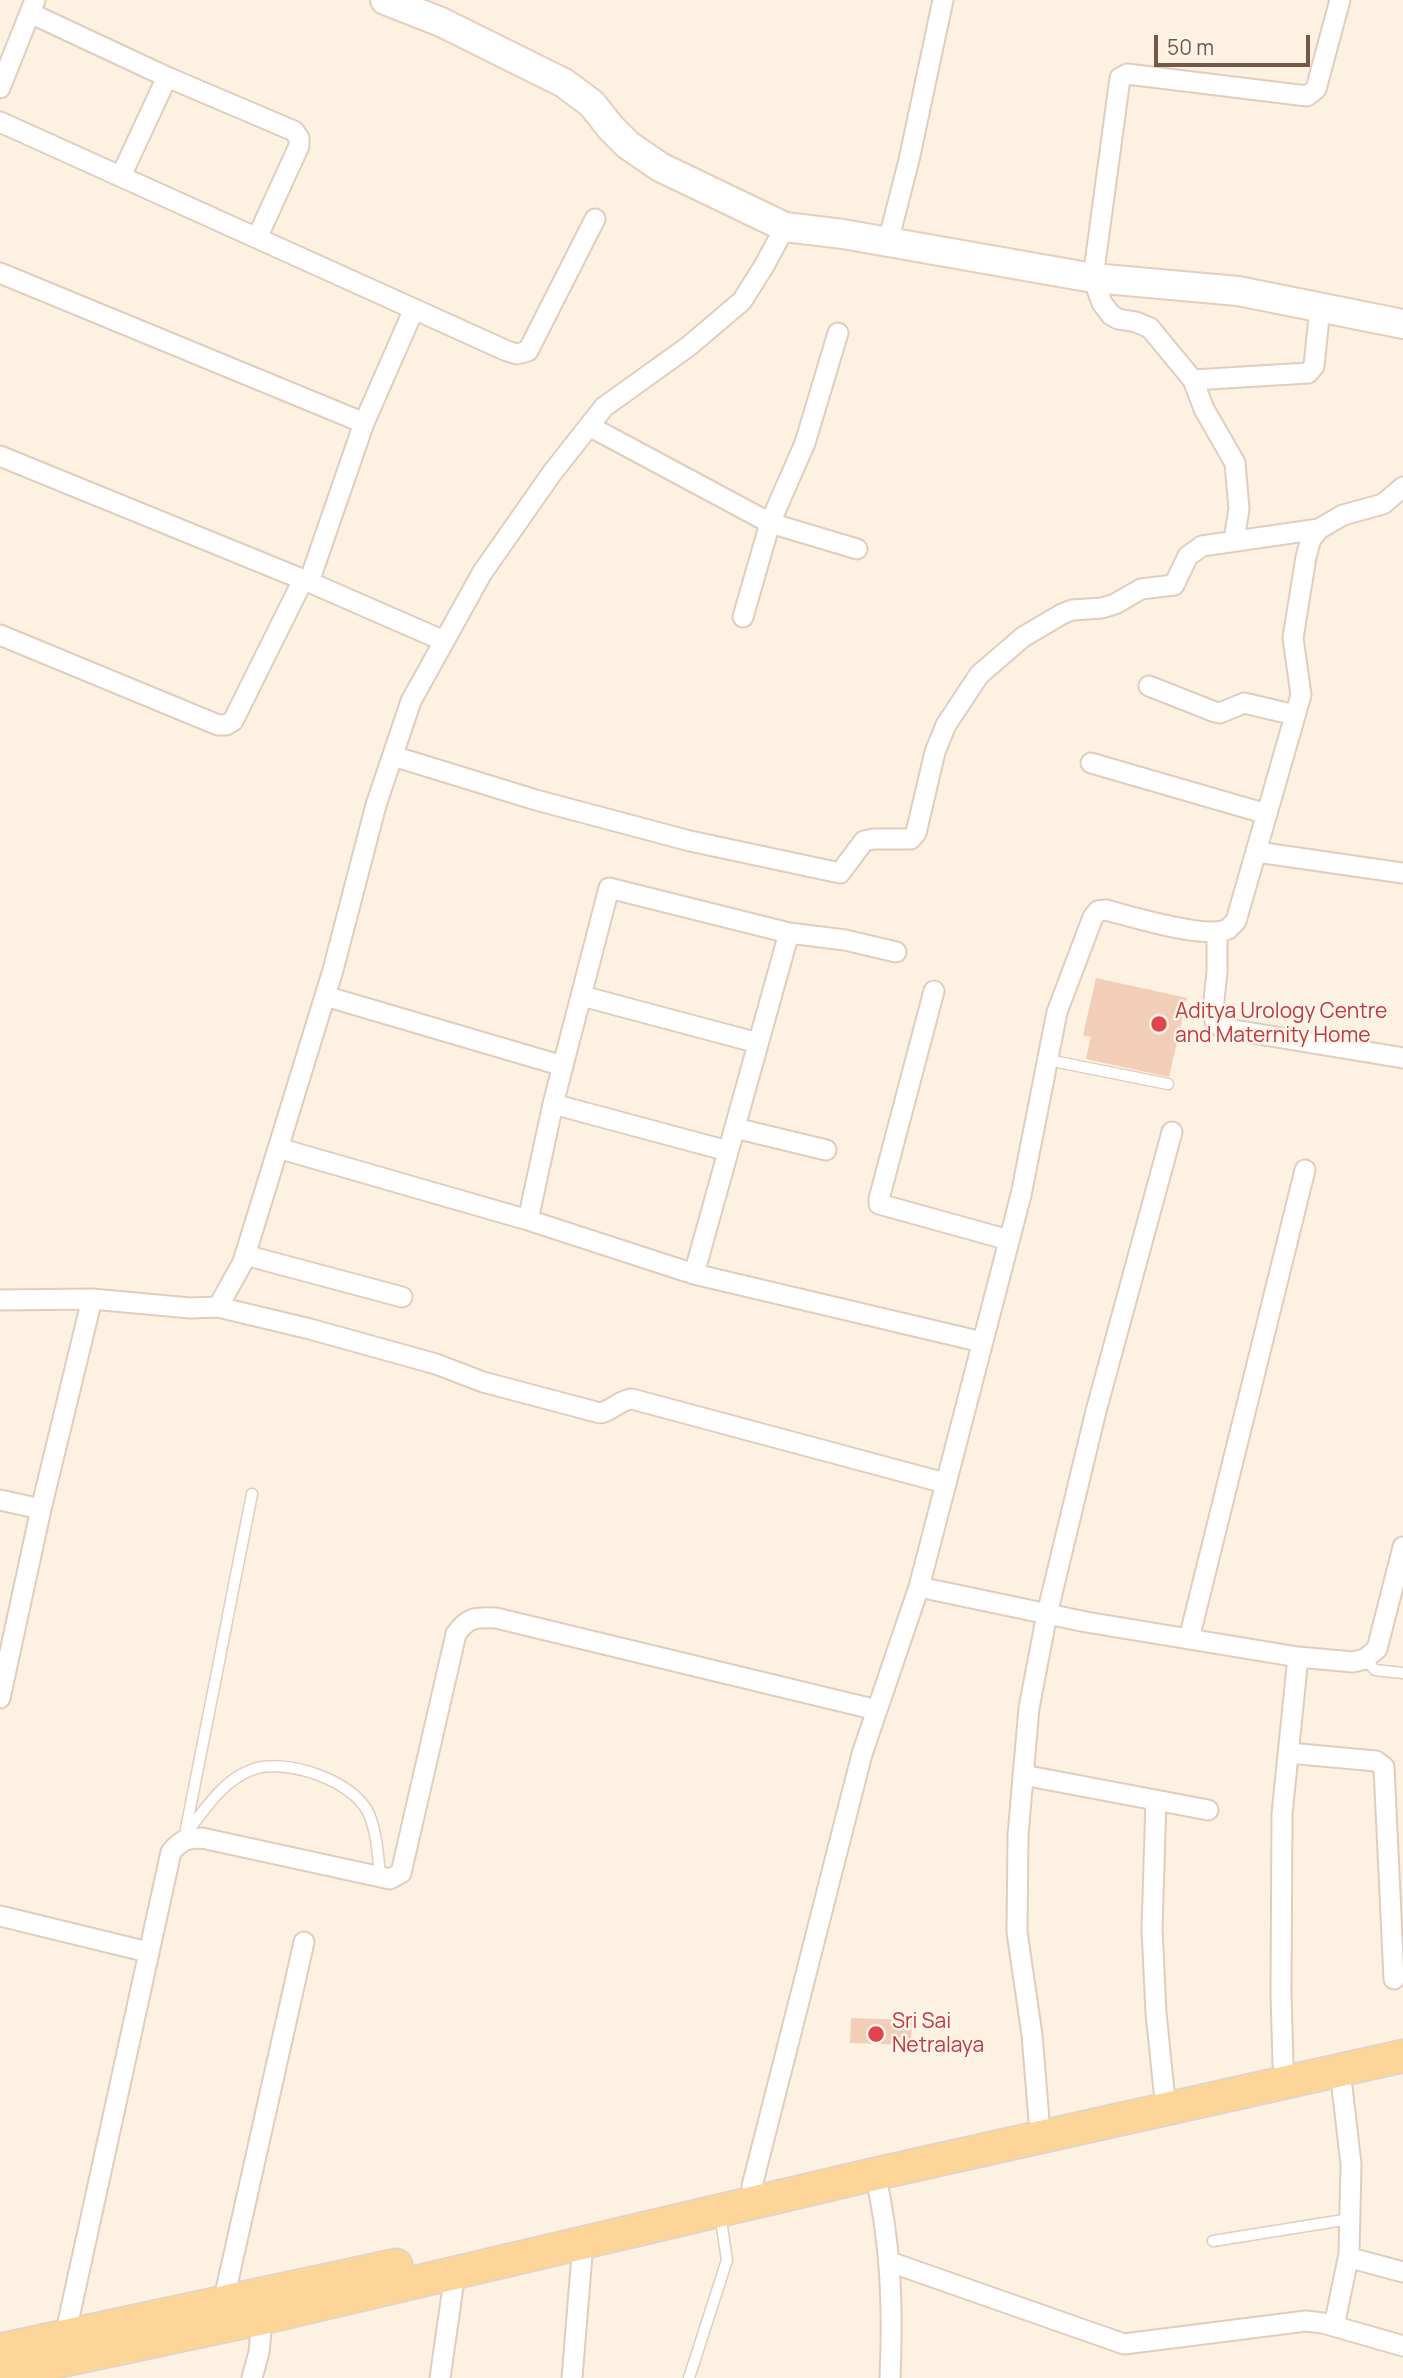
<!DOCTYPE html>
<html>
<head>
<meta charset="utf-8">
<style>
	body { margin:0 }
	#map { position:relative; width:1403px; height:2378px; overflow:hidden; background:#fdf1e1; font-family:Manrope,sans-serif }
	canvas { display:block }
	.scale { position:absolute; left:1154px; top:35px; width:156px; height:32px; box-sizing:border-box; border:4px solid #745748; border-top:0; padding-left:9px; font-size:21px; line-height:24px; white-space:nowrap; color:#745748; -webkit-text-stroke:5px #fff5e8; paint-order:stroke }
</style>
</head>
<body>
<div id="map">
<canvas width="1403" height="2378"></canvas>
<div class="scale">50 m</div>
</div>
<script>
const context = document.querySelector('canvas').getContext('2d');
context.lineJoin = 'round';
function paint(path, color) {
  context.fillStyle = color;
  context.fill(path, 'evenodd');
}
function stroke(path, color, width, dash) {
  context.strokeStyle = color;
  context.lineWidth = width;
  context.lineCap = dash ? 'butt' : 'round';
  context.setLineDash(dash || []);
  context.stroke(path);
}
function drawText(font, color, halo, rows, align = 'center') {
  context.font = font + ' Manrope,sans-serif';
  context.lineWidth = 5;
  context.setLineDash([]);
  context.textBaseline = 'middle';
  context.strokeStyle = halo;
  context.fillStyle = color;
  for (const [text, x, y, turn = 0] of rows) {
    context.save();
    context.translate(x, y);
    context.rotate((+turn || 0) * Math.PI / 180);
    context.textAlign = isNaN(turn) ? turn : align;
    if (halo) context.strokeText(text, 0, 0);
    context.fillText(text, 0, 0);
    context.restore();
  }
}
const building = new Path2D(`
	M 1096,978 L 1187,998 L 1169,1077 L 1086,1059 L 1091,1037 L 1083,1035 Z
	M 851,2018 L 912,2020 L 911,2045 L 850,2043 Z`);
const lane = new Path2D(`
	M 1048,1060 L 1168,1084
	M 1365,1659 L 1375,1670 L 1403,1673
	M 186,1833 C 205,1810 222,1781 251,1770 C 284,1757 354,1780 369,1814 C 377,1834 378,1855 380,1877
	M 185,1834 L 252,1494
	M 1213,2241 L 1350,2219
	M 689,2378 L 727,2260 L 720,2214`);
const street = new Path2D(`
	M 30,13 L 167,77 L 294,131 L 299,138 L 299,146 L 257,238
	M 0,88 L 35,0
	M 0,122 L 507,351 L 517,354 L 528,351 L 595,219
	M 121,176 L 167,77
	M 888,242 L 909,160 L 943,0
	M 0,273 L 364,423 L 414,309
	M 1193,380 L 1308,373 L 1314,366 L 1320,308
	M 589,426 L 770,523 L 857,549
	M 0,456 L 309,582 L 444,641
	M 1234,540 L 1239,509 L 1235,463 L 1204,409 L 1193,380 L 1150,328 L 1136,322 L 1118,319 L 1111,315 L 1102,303 L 1093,278 L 1120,78 L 1127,74 L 1307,96 L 1316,89 L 1340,0
	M 309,582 L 364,423
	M 743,617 L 770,523 L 805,443 L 838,333
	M 0,635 L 218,725 L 226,725 L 233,721 L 303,580
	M 1149,686 L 1215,712 L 1220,713 L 1244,703 L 1295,715
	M 393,756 L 536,800 L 690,841 L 840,873 L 864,841 L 873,839 L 911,839 L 916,833 L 935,752 L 946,725 L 979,675 L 1023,637 L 1062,614 L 1072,610 L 1102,608 L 1115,604 L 1141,589 L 1174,585 L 1188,556 L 1202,546 L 1319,529
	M 1091,763 L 1267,814
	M 1257,852 L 1403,873
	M 1217,932 L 1217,972 L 1213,1009 L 1215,1021 L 1222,1028 L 1403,1058
	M 896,952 L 845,940 L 789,933 L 694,1274 L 982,1342
	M 934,991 L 879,1199 L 879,1204 L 1009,1240
	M 325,996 L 563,1066
	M 582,996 L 758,1043
	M 553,1104 L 728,1151
	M 735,1128 L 826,1150
	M 278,1148 L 528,1220 L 694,1274
	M 528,1220 L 553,1104 L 609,888 L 789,933
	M 245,1255 L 402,1297
	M 0,1300 L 92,1299
	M 218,1307 L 310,1329 L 436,1364 L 483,1382 L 600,1413 C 612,1411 619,1400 632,1399 L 945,1483
	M 0,1500 L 41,1509
	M 919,1587 L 1086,1622 L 1298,1657 L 1353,1662 L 1365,1659 L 1377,1649 L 1403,1547
	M 1189,1639 L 1305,1170
	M 0,1698 L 41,1509 L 92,1299 L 190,1308 L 218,1307 L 243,1262 L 333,970 L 376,805 L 411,701 L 482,573 L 552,473 L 604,407 L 689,346 L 742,301 L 764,266 L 785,227
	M 1289,1753 L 1376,1761 L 1384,1767 L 1394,1979
	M 1023,1775 L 1208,1810
	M 1156,1800 L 1152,1929 L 1156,2013 L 1164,2091
	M 0,1916 L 148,1952
	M 1283,2064 L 1281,1993 L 1282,1814 L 1298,1657
	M 1340,2070 L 1351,2164 L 1349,2254 L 1351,2258 L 1403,2272
	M 1039,2120 L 1032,2035 L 1017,1932 L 1018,1835 L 1029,1708 L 1047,1614 L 1096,1411 L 1172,1132
	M 875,2174 C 891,2241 893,2309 890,2378
	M 752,2186 L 862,1754 L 919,1587 L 1021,1195 L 1057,1012 L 1093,917 L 1098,911 L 1106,910 C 1130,916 1207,940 1228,929 C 1229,928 1235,922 1236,921 L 1301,695 L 1293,638 L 1306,557 L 1311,539 L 1319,529 L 1343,515 L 1383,504 L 1403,487
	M 890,2262 L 1124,2344 L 1306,2321 L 1323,2323 L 1403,2346
	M 223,2303 L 304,1942
	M 1334,2326 L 1349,2254
	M 65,2336 L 171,1852 C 181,1840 187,1838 202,1838 L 390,1879 L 401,1873 L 456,1634 C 468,1617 476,1617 496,1618 L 877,1710
	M 252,2378 L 259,2352 L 263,2310
	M 440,2378 L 455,2273
	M 572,2378 L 583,2243`);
const secondary = new Path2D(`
	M 385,0 L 441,22 L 564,83 L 592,104 L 611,128 L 628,145 L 660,167 L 785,227 L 843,234 L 1093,278 L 1238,291 L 1403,324`);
const primary = new Path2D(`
	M 0,2350 L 396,2265
	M 0,2374 L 263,2318 L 875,2174 L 1403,2056`);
const markers = [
	[1159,1024,9,"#e0444e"],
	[876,2034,9,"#e0444e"]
];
const healthNames = [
	["Aditya Urology Centre",1175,1012],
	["and Maternity Home",1175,1036],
	["Sri Sai",892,2022],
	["Netralaya",892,2046]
];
paint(building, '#f2ceb8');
stroke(lane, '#e1cdbd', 13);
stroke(street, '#e1cdbd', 23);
stroke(secondary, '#e6cebb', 32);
stroke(primary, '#dbd3cf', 35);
stroke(lane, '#fff', 10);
stroke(street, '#fff', 19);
stroke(secondary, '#fff', 28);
stroke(primary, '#fdd598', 32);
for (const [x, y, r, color] of markers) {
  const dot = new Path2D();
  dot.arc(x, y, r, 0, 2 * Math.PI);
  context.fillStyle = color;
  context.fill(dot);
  stroke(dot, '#fff5e8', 2.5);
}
drawText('21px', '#be3a42', '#fff5e8', healthNames, 'left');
</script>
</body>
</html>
